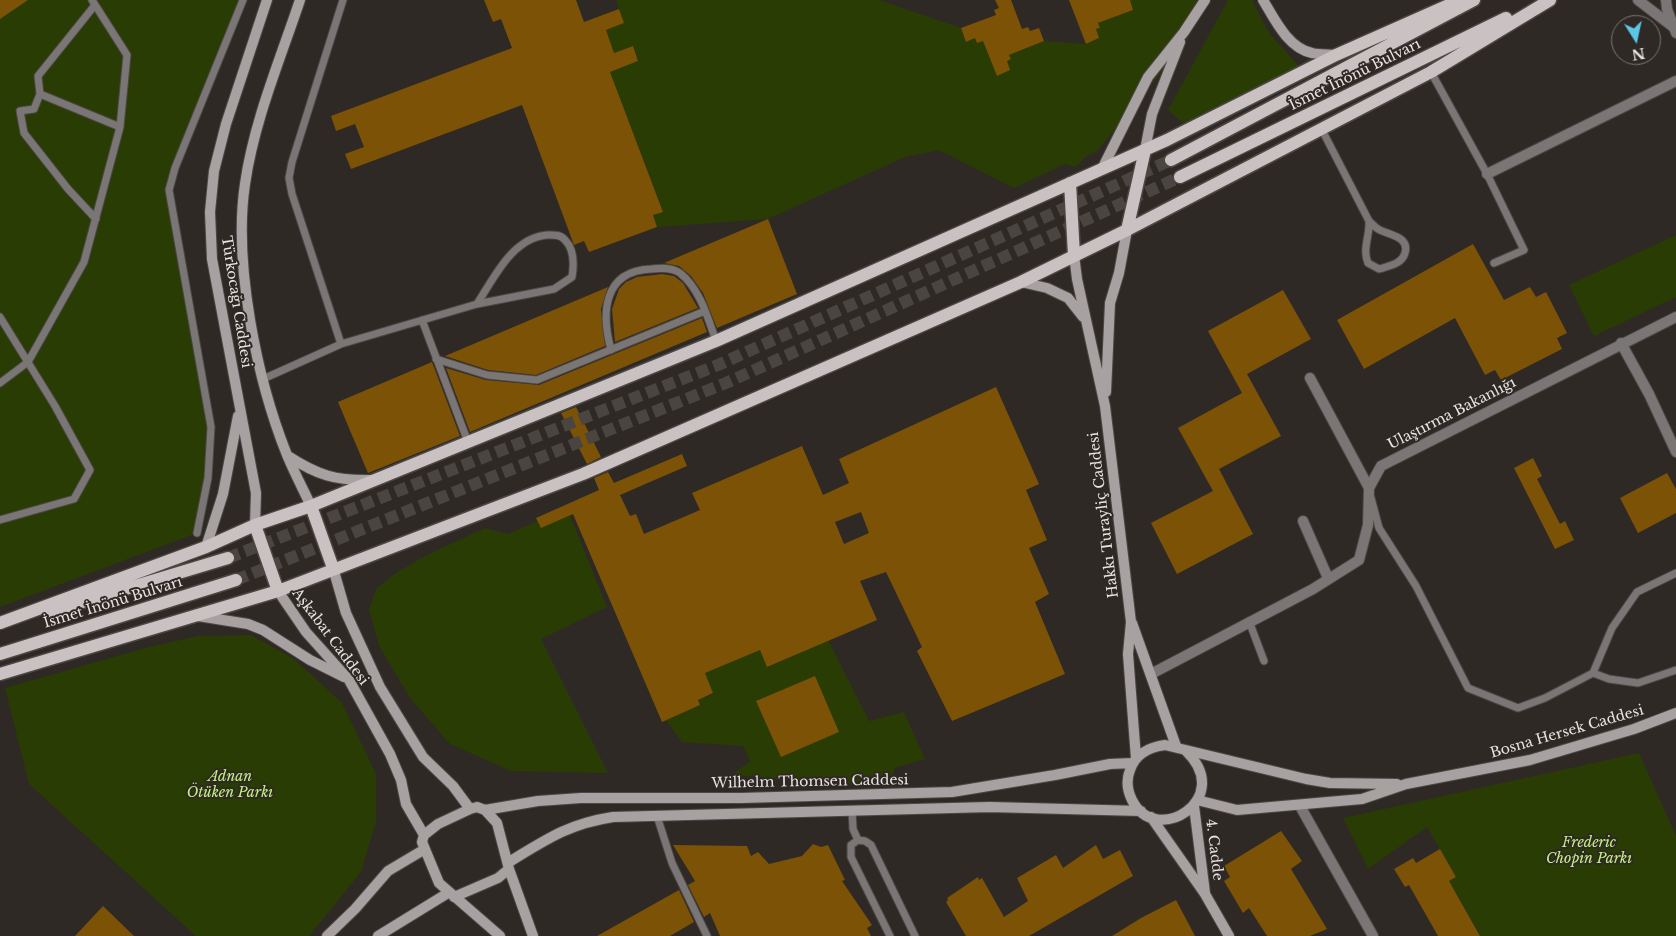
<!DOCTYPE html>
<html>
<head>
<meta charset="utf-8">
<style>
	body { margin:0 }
	#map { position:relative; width:1676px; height:936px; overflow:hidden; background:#2f2926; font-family:"Libre Baskerville",serif }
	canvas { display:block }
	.north { position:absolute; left:1611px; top:15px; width:50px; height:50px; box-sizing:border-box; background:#2f2926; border:1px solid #797471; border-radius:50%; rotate:170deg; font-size:14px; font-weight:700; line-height:20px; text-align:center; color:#e9e4e2 }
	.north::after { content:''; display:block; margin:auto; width:18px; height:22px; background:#5bc7e7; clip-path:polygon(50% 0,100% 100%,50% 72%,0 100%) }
</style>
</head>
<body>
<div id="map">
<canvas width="1676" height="936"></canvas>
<div class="north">N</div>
</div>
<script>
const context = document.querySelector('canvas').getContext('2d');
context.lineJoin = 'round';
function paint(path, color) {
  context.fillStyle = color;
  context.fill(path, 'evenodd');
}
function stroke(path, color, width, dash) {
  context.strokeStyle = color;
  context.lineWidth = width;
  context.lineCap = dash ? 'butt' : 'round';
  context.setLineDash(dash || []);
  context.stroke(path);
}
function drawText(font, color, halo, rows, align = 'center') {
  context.font = font + ' "Libre Baskerville",serif';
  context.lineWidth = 4;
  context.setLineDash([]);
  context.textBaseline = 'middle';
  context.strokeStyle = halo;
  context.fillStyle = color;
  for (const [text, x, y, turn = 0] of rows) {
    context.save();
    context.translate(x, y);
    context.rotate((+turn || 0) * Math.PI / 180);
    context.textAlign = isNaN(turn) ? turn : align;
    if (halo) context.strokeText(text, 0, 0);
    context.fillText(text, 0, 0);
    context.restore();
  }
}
const green = new Path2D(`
	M 0,0 L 243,0 L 169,190 L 211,427 L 208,478 L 197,533 L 0,607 Z
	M 616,0 L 879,0 L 961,28 L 966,42 L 975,38 L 983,41 L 997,75 L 1007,61 L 1011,59 L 1009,55 L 1044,41 L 1086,44 L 1099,39 L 1096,29 L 1100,28 L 1098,23 L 1133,10 L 1130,0 L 1207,0 L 1186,42 L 1097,151 L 1085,157 L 1076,167 L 1065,164 L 1014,188 L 939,150 L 905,157 L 768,219 L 657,227 L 653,215 L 663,211 L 610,72 L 638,61 L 633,46 L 614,53 L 606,30 L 624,23 Z
	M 1228,0 L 1252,0 L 1269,33 L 1299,66 L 1183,123 L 1168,110 Z
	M 1676,235 L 1676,297 L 1594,336 L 1569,285 Z
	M 567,508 L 607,607 L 541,639 L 608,773 L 511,771 L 450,744 L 410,698 L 379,646 L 369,610 L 376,589 L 396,573 L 425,556 L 485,528 L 508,534 Z
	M 820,624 L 869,721 L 904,712 L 925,759 L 894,768 L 893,787 L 732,775 L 750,761 L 743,746 L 682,742 L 666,720 L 700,705 L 698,700 L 713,694 L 700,663 L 721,666 L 742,657 L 752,633 L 768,667 L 818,645 L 811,628 Z
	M 251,635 L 294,659 L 342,703 L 376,774 L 376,821 L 361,872 L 309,936 L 196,936 L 29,784 L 5,688 L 149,647 L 198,636 Z
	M 1639,753 L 1676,836 L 1676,936 L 1475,936 L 1479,933 L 1449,881 L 1456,877 L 1427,827 L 1368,869 L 1343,818 Z`);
const building = new Path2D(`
	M 0,0 L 28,0 L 0,19 Z
	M 484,0 L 576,0 L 584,22 L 619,9 L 624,23 L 606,30 L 614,53 L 633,46 L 638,61 L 610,72 L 663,212 L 653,215 L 657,227 L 589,252 L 584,241 L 574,245 L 522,105 L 351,169 L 345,154 L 364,147 L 355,124 L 336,131 L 331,116 L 512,48 L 501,19 L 493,22 Z
	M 995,0 L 1011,0 L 1022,29 L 1028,27 L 1030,31 L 1039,28 L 1044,41 L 1009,55 L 1011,59 L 1007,61 L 1010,70 L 997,76 L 983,41 L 977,43 L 975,38 L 966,42 L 961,28 L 996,15 L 994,10 L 999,8 Z
	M 1069,0 L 1130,0 L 1133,10 L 1098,23 L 1100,28 L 1096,29 L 1099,38 L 1086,44 Z
	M 768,219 L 797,294 L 717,328 L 703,293 L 691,276 L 679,266 L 664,263 Z
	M 1473,244 L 1504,300 L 1530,287 L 1536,297 L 1546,292 L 1567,333 L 1557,338 L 1562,349 L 1501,380 L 1495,370 L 1485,375 L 1455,318 L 1364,369 L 1337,320 Z
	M 662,274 L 674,276 L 683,283 L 698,308 L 615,342 L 612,309 L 619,289 L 626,282 L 637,277 Z
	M 608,287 L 601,309 L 605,346 L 536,375 L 488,370 L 445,356 Z
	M 1283,290 L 1311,339 L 1247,374 L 1281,436 L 1219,469 L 1253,534 L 1177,574 L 1151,523 L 1213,491 L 1178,428 L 1242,393 L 1208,331 Z
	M 702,318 L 707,332 L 470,432 L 446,368 L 486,380 L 539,385 Z
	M 432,362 L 460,436 L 368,473 L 338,402 Z
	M 996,387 L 1039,484 L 1026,490 L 1047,540 L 1029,548 L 1049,594 L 1035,602 L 1065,674 L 952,721 L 917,651 L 922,647 L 886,572 L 860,581 L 877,620 L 767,667 L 760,650 L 705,673 L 713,693 L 698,700 L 700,705 L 662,722 L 573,514 L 541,528 L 536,518 L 599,490 L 594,478 L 608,472 L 614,483 L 682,454 L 687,466 L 620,495 L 630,516 L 636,514 L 644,534 L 700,510 L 692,493 L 802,446 L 823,495 L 849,483 L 839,459 ZM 861,512 L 869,533 L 844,544 L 835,522 Z
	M 576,407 L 601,457 L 587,464 L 561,413 Z
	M 1533,458 L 1542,476 L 1537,479 L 1560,524 L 1565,521 L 1574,540 L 1555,549 L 1514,468 Z
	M 1667,473 L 1676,489 L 1676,513 L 1638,533 L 1620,498 Z
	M 815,676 L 839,732 L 781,757 L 756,701 Z
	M 1281,831 L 1302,861 L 1291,869 L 1327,929 L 1310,936 L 1267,936 L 1249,908 L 1243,913 L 1224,881 L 1230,877 L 1224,866 Z
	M 813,844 L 821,847 L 828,845 L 845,880 L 842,881 L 872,925 L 867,928 L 871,936 L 720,936 L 710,913 L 704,917 L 688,885 L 695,881 L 673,845 L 747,846 L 751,856 L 758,852 L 769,864 L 802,856 Z
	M 1096,845 L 1103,859 L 1120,850 L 1133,876 L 1029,936 L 966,936 L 946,902 L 948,900 L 947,898 L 978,877 L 979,880 L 982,878 L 1004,917 L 1028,901 L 1017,878 L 1056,855 L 1063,868 Z
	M 1440,849 L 1456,877 L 1449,881 L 1480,936 L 1438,936 L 1409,885 L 1405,887 L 1394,869 L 1413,858 L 1416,863 Z
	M 679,890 L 694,922 L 670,936 L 597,936 Z
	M 1176,900 L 1195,936 L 1112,936 L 1141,918 Z
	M 103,906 L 134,936 L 75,936 Z`);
const primaryTunnel = new Path2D(`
	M 228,558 L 718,365 L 1171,160
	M 236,580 L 726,383 L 1180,177`);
const lane = new Path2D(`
	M 95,5 L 38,76 L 40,94 L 34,109 L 20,111 L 24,133 L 68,189 L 96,219
	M 1431,72 L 1487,174 L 1524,250 L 1494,263
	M 40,94 L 120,127
	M 1321,128 L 1369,221 C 1370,236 1362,249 1368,263 L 1379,269 C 1389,266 1402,264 1405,253 C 1410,236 1388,235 1378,229 C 1375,227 1372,224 1369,221
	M 0,317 L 55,406 L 90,470 L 74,499 L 0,520
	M 422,320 L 468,442
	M 341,344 L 477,304 L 554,289 L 572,277 C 574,265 574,249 565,240 C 560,234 553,235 547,235 C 512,238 494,278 477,304
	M 611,350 C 601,313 603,271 651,269 C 660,268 672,267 680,273 C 700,289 708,318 716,341
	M 436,359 L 487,375 L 537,380 L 705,311
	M 263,379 L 341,344 L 292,194 L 289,178 L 292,162 L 343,0
	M 0,383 L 28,362 L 84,262 L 120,127 L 127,55 L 92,0
	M 1371,498 L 1379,528 L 1416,586 L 1468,688 L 1518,708 L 1545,698 L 1593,673 L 1612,628 L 1637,592 L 1676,573
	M 197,533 L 208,478 L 211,427 L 169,190 L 175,168 L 243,0
	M 1249,621 L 1264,661
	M 1593,673 L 1609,679 L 1638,683 L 1676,670
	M 852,811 L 853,829 L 858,840
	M 657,816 L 672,863 L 707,936
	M 890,936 L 851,857 L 851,845 L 858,840 L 865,841 L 871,845 L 915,936`);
const street = new Path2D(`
	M 1638,0 L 1672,26
	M 1666,0 L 1667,9 L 1676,33
	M 1487,174 L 1676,81
	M 1621,343 L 1649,394 L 1676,452
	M 1310,378 L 1369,488
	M 1303,521 L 1328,578
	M 1151,674 L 1313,589 L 1359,560 L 1368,525 L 1369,488 L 1381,466 L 1676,317
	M 1300,806 L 1373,936`);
const secondary = new Path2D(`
	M 300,0 C 280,60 254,121 245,184 C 233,264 257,380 287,455 C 294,472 303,489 311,506
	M 1263,0 C 1275,20 1288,48 1312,53 C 1320,55 1329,54 1336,55
	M 1145,150 L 1152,114 L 1180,42
	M 1103,167 L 1148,77 L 1184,32 L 1205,0
	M 1074,255 L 1077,279 L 1105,406 L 1131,622 L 1128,654 L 1136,758
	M 1021,282 L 1047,288 L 1068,298 L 1083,317
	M 1106,392 L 1110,303 L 1119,273 L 1127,230
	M 288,456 C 317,475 336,481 371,480
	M 255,525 L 256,493 L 212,259 L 210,212 L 214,171 L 226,124 L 267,0
	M 206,547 L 223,494 L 238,416
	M 333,568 L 346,613 L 380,687 L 423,757 L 453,786 L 470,809
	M 278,591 L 306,632 L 349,680 L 390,754 L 401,780 L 406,804 L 424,835
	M 198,616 L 248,624 L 263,630 L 310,660 L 344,677
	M 1132,623 L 1176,746
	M 1186,751 C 1236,799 1155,848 1132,800 C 1127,790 1126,780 1130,770 C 1135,754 1150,747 1165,745 L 1306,779 L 1330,783 L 1397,784
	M 1197,800 L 1237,810 L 1362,799 L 1406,784 L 1530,760 L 1634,729 L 1676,713
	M 1194,806 L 1205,893
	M 485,810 L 538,801 L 581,798 L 741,798 L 952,792 L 1055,775 L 1110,764 L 1133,763
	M 1151,817 L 1205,894 L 1229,936
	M 509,862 C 547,839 568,824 613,817 L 990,807 L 1141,811
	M 454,897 L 498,878 L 509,869
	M 327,936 L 355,909 L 388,871 L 425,849
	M 378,936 L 448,893
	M 500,936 L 439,883 L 422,842 L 424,835 L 438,824 L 470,809 L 477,807 L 485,810 L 497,823 L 509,869 L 533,936`);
const primary = new Path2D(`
	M 1171,160 L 1474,0
	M 1180,177 L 1506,18
	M 1070,183 L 1074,255
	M 1127,230 L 1145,150
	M 311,506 L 333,568
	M 255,525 L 278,591
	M 49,612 L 228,558
	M 0,623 L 206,547 L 255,525 L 311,506 L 716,341 L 1167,140 L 1336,55 L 1460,0
	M 0,654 L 236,580
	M 0,674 L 278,591 L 583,474 L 1021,282 L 1127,230 L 1431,72 L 1550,0`);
const streetNames = [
	["İsmet İnönü Bulvarı",1355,75,-26],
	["Türkocağı Caddesi",236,302,81],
	["Ulaştırma Bakanlığı",1452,414,-27],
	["Hakkı Turayliç Caddesi",1104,515,-97],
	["İsmet İnönü Bulvarı",113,603,-17],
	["Aşkabat Caddesi",330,637,53],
	["Bosna Hersek Caddesi",1567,732,-16],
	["Wilhelm Thomsen Caddesi",810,782,-1],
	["4. Cadde",1214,850,83]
];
const parkNames = [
	["Adnan",230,777],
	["Ötüken Parkı",230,793],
	["Frederic",1589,843],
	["Chopin Parkı",1589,859]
];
paint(green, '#293c04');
paint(building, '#7b5206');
stroke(primaryTunnel, '#4b4542', 12, [12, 6]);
stroke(lane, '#4d4744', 9);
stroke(street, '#4d4744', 12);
stroke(secondary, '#4d4744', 12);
stroke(primary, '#4d4744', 15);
stroke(lane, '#7a7676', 7);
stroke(street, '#7a7676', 10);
stroke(secondary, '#a7a1a1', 10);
stroke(primary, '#cac2c2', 12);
drawText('14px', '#e9e4e2', '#2f2926', streetNames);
drawText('italic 14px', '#c3f17e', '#2f2926', parkNames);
</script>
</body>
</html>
